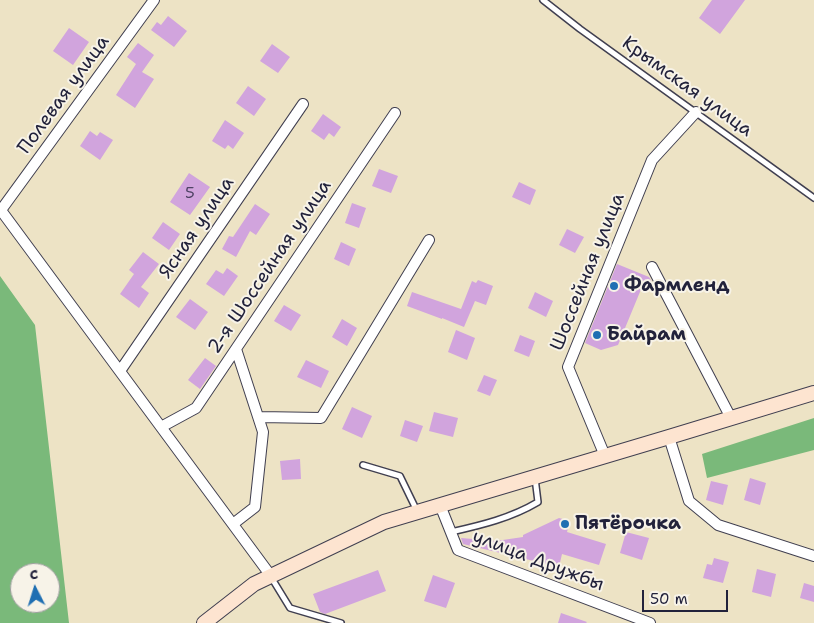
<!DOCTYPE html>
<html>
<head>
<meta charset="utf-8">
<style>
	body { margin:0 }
	#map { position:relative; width:814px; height:623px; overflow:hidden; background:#ede3c5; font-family:"Shantell Sans",sans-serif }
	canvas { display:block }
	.north { position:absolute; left:10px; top:563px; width:50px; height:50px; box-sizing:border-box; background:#f7f3e8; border:1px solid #a29fa3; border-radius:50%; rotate:355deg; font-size:14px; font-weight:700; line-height:20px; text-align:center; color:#22223b }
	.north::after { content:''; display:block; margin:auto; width:18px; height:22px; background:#1f6fb2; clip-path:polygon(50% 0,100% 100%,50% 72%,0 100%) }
	.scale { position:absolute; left:642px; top:590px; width:86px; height:22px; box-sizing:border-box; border:2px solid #22223b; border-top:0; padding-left:6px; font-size:15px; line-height:18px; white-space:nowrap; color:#22223b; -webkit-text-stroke:4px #f7f3e8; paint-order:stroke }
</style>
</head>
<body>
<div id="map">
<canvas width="814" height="623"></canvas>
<div class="north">С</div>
<div class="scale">50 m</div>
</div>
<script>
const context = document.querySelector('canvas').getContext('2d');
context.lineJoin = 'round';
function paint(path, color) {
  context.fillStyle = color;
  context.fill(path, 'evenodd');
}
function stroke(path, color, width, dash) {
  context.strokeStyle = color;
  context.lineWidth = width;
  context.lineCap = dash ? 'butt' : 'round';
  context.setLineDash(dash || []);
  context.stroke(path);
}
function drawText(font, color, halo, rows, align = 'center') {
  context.font = font + ' "Shantell Sans",sans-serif';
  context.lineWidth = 4;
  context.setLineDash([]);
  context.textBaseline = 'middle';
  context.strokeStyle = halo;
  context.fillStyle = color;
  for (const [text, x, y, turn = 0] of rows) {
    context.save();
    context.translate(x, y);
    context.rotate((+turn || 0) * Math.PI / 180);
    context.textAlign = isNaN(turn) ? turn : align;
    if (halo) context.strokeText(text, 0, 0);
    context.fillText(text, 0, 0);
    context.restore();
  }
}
const forest = new Path2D(`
	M 0,276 L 35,325 L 69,623 L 0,623 ZM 20,573 L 50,573 L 50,603 L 20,603 Z
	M 814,418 L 814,450 L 707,478 L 702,454 Z`);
const building = new Path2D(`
	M 712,0 L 745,0 L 720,34 L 699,18 Z
	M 168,16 L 187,31 L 174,47 L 151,30 L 157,22 L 161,25 Z
	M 69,28 L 89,42 L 73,65 L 53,51 Z
	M 138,43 L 154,55 L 142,72 L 154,79 L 135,108 L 116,95 L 136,64 L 127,57 Z
	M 272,44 L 290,57 L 278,73 L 260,61 Z
	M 248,86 L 266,99 L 254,116 L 236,103 Z
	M 323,114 L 341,127 L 334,137 L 329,133 L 324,140 L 311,131 Z
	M 225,120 L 244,133 L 233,149 L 228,145 L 225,149 L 212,141 Z
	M 90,131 L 97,136 L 100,132 L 113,140 L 100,160 L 80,146 Z
	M 379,169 L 398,176 L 391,193 L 372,186 Z
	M 189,173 L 210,187 L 190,215 L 170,202 Z
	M 519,182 L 536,190 L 530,205 L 512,197 Z
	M 352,203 L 366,208 L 359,228 L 345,223 Z
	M 255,204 L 270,214 L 256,235 L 250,231 L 236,257 L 222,249 L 229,236 L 233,237 Z
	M 163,222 L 180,234 L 169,250 L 152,238 Z
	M 567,229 L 584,237 L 575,253 L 559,245 Z
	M 341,242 L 356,249 L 349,266 L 334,259 Z
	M 143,252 L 159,264 L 141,287 L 149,293 L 139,308 L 120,294 L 134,274 L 129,270 Z
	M 617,264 L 649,277 L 652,282 L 649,290 L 642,287 L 618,345 L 601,350 L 585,343 Z
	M 227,268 L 238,276 L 224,296 L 206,284 L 216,270 L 223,274 Z
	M 478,280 L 493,286 L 486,305 L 475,301 L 464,327 L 442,318 L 442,319 L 407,306 L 412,292 L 461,309 L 472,281 L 476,283 Z
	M 535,292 L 553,301 L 546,317 L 528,308 Z
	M 190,299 L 208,312 L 195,330 L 176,317 Z
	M 284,305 L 301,315 L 291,331 L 274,321 Z
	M 342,319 L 357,328 L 347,346 L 332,337 Z
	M 456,330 L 475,338 L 467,360 L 448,352 Z
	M 520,335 L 535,341 L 529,357 L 514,351 Z
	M 205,358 L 216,366 L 200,389 L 188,380 Z
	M 306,360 L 329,371 L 321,388 L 297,377 Z
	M 484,375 L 497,380 L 490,396 L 477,391 Z
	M 352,407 L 372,416 L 362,438 L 342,429 Z
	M 434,412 L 458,418 L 453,437 L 429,431 Z
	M 405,420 L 423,426 L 417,442 L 400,436 Z
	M 300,459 L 301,479 L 282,480 L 280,461 Z
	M 750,478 L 766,483 L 760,505 L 744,500 Z
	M 711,481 L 728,485 L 723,505 L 706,500 Z
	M 559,518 L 570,521 L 567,532 L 606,544 L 599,565 L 562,554 L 559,567 L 463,544 L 461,538 L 496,541 L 523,537 L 523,535 Z
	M 626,532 L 649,538 L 642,560 L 620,553 Z
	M 714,558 L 729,562 L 723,583 L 703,578 L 707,564 L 712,565 Z
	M 757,569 L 776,574 L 771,597 L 752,592 Z
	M 378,570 L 386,591 L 325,614 L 320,612 L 313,594 Z
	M 433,575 L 455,583 L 446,608 L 424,601 Z
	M 804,583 L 814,586 L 814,602 L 800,598 Z
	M 561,613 L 587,622 L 586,623 L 558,623 Z`);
const lane = new Path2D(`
	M 543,0 L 580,29 L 814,198
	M 363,465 L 400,476 L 417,511
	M 451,532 C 482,525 511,518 538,502 L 535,478
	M 271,577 L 290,608 L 341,623`);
const street = new Path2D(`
	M 0,209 L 271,576
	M 1,210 L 154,0
	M 652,267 L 731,418
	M 120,371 L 303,104
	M 259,417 L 321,418 L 429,240
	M 161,427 L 196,408 L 395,113
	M 669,437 L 689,501 L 718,525 L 814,556
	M 605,456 L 568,367 L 652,160 L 696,112
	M 440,505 L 458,550 L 650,623
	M 233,524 L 255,507 L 263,432 L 236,349`);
const secondary = new Path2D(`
	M 204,623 L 254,584 L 384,522 L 669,437 L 814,393`);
const markers = [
	[614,286,5,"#1f6fb2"],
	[597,335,5,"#1f6fb2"],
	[565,524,5,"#1f6fb2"]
];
const numberNames = [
	["5",190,194]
];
const streetNames = [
	["Крымская улица",687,87,36],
	["Полевая улица",64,95,-54],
	["Ясная улица",197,228,-56],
	["2-я Шоссейная улица",270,267,-56],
	["Шоссейная улица",588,272,-68],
	["улица Дружбы",538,561,21]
];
const poiNames = [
	["Фармленд",624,286],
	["Байрам",607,335],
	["Пятёрочка",575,524]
];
paint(forest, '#7ab97a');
paint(building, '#d1a4dd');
stroke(lane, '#403f50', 8);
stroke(street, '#403f50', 12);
stroke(secondary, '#403f50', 16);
stroke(lane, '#fff', 5);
stroke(street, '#fff', 10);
stroke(secondary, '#fde4d0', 14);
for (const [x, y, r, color] of markers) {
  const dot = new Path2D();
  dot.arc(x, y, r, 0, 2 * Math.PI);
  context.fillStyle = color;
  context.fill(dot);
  stroke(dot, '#f7f3e8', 2);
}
drawText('16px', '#4e4264', null, numberNames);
drawText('19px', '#22223b', '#f7f3e8', streetNames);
drawText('bold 19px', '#22223b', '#f7f3e8', poiNames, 'left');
</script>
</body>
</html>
